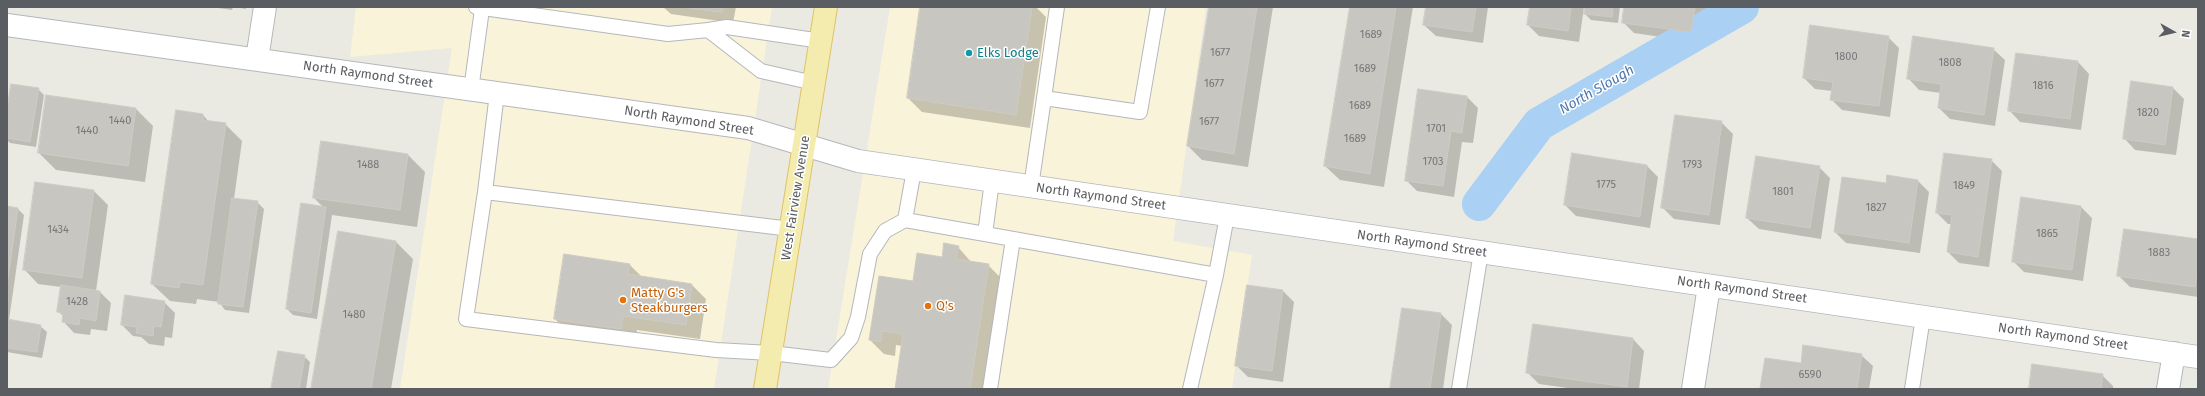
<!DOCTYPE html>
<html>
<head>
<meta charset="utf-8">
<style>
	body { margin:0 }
	#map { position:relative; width:2205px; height:396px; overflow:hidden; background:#ebeae2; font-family:"Fira Sans",sans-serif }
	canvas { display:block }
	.frame { position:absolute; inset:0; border:8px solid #5a5d61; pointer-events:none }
	.north { position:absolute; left:2153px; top:12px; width:40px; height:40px; -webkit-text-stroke:3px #fff; paint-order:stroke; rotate:98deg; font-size:11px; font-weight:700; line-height:16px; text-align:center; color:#5a5d61 }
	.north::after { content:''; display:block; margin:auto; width:14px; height:18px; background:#5a5d61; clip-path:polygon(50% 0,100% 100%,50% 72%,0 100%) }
</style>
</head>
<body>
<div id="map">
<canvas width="2205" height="396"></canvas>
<div class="frame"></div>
<div class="north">N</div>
</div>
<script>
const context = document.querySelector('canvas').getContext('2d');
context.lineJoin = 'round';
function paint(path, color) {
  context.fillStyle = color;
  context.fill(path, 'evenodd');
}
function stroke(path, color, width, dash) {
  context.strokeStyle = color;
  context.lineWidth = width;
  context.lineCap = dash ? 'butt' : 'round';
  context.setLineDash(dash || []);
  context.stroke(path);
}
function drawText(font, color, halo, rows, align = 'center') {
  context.font = font + ' "Fira Sans",sans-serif';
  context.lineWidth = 3;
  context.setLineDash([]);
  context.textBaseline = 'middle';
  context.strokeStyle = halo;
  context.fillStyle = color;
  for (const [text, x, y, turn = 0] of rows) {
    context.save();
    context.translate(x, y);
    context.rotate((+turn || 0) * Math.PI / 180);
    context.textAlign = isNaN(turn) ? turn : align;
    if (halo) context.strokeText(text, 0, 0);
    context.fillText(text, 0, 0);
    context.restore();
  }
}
const commercial = new Path2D(`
	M 356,7 L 772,7 L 714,389 L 400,389 L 452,48 L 350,57 Z
	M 890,7 L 1206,7 L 1173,241 L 1252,255 L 1232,389 L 828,389 Z`);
const shadow = new Path2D(`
	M 211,7 L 233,7 L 232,10 Z
	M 234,7 L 246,7 L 246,9 Z
	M 663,7 L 736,7 L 733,23 L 671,14 Z
	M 921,7 L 1036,7 L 1046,17 L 1030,128 L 922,112 L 908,98 Z
	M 1210,7 L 1273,7 L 1248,167 L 1202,160 L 1188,146 Z
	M 1351,7 L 1413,7 L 1384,187 L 1340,180 L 1325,166 Z
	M 1427,7 L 1488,7 L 1483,43 L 1436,36 L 1424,25 Z
	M 1531,7 L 1584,7 L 1579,42 L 1539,36 L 1528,25 Z
	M 1586,7 L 1620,7 L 1618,23 L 1591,20 L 1585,14 Z
	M 1625,7 L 1707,7 L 1702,43 L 1634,33 L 1623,22 Z
	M 1888,37 L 1899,48 L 1890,117 L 1842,110 L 1831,99 L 1832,91 L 1815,89 L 1804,78 Z
	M 1993,49 L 2005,60 L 1995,126 L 1950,119 L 1939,108 L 1941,93 L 1919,90 L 1908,78 Z
	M 2078,62 L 2089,74 L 2081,130 L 2020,122 L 2009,110 Z
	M 2132,82 L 2173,88 L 2184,99 L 2176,155 L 2135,150 L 2124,138 Z
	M 38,89 L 44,95 L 36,147 L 10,143 L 7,140 L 7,117 Z
	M 1467,97 L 1478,108 L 1473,143 L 1462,142 L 1454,197 L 1417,191 L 1406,180 Z
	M 136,109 L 153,126 L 145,182 L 56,170 L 39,153 Z
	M 203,115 L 209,122 L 225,124 L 242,141 L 234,199 L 257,202 L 264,209 L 249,313 L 225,310 L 219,302 L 197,299 L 196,304 L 170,301 L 152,284 Z
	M 1721,122 L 1733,134 L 1720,225 L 1674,219 L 1663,208 Z
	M 322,142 L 408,155 L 425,172 L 417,227 L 332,215 L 317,319 L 293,315 L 287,309 L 324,208 L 314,198 Z
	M 1573,154 L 1647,166 L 1658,177 L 1650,228 L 1576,216 L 1565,205 Z
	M 1991,160 L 2002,171 L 1989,267 L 1959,263 L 1948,252 L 1952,224 L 1948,224 L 1937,213 Z
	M 1819,167 L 1830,178 L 1821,239 L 1759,229 L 1747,218 Z
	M 1918,181 L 1929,192 L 1920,253 L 1846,243 L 1835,232 L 1887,185 Z
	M 94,191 L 108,205 L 96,291 L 100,292 L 111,303 L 107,331 L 91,329 L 90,335 L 74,333 L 63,321 L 64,317 L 58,311 L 61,287 L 38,284 L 24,269 Z
	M 7,207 L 18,209 L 24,215 L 9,320 L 40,326 L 47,332 L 42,358 L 7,352 Z
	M 2081,207 L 2092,218 L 2083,281 L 2024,272 L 2013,261 Z
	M 2198,240 L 2198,297 L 2130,287 L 2119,276 Z
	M 396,242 L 413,259 L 391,389 L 312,389 Z
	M 958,247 L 972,263 L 988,265 L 1003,280 L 986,389 L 896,389 L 902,346 L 896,345 L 895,356 L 884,354 L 870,340 L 913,282 Z
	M 630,265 L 642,277 L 692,285 L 706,299 L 700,339 L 637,330 L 635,343 L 569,333 L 555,319 Z
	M 1283,291 L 1294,302 L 1283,382 L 1248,377 L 1237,366 Z
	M 164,302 L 175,313 L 172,338 L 165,337 L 164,346 L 149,344 L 141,337 L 133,336 L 122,325 Z
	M 1441,314 L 1452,325 L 1443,389 L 1391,389 Z
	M 1534,325 L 1633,339 L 1644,351 L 1639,389 L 1575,389 L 1539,384 L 1528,373 Z
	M 1861,355 L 1873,366 L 1869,389 L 1762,387 L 1802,364 Z
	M 304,356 L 310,362 L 306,389 L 272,389 Z
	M 2102,375 L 2113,386 L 2113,389 L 2030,389 Z`);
const canal = new Path2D(`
	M 1479,204 L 1539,124 L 1742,7`);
const building = new Path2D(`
	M 683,7 L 723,7 L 722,12 Z
	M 920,7 L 1032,7 L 1016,115 L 907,98 Z
	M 1209,7 L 1257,7 L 1234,154 L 1187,146 Z
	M 1350,7 L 1396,7 L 1370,174 L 1324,166 Z
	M 1426,7 L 1476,7 L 1472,32 L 1423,25 Z
	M 1530,7 L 1571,7 L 1568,31 L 1527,25 Z
	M 1585,7 L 1613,7 L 1612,17 L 1584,14 Z
	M 1624,7 L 1695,7 L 1691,32 L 1622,23 Z
	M 1810,25 L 1889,36 L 1879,106 L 1830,100 L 1833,82 L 1803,78 Z
	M 1913,36 L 1994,48 L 1984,115 L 1938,108 L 1941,84 L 1907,79 Z
	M 2016,53 L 2078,61 L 2070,119 L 2008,111 Z
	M 2131,81 L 2173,87 L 2165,145 L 2123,139 Z
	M 11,84 L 39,88 L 30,142 L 7,138 L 7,110 Z
	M 1418,89 L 1467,96 L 1462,133 L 1451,131 L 1443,186 L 1405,181 Z
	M 46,95 L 136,108 L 128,166 L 38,153 Z
	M 176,110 L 203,114 L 203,120 L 226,123 L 203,285 L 180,282 L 179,288 L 151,284 Z
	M 1675,115 L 1722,121 L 1709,215 L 1661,208 Z
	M 321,141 L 408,154 L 400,210 L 313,198 Z
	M 1572,153 L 1647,165 L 1640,217 L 1564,205 Z
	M 1944,153 L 1992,159 L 1978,257 L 1947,252 L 1952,215 L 1936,213 Z
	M 1756,156 L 1820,166 L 1810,228 L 1746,218 Z
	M 1887,175 L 1918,180 L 1909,243 L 1834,232 L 1842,177 L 1886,183 Z
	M 35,182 L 94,190 L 82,278 L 23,270 Z
	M 2021,197 L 2081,206 L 2072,270 L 2012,262 Z
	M 232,198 L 258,201 L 243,307 L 218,304 Z
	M 301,203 L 326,207 L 311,313 L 286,309 Z
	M 7,206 L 18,208 L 7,285 Z
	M 2124,229 L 2198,239 L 2198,267 L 2195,287 L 2117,276 Z
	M 338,231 L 396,241 L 371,389 L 311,389 Z
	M 944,243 L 959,246 L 956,259 L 989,264 L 970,389 L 895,389 L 903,334 L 882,331 L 881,342 L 869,340 L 879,276 L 913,281 L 917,253 L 942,257 Z
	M 564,254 L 630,264 L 628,274 L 692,284 L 686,325 L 623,316 L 621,329 L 554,319 Z
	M 61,285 L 100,291 L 96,321 L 80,318 L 79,325 L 62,322 L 63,313 L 57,312 Z
	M 1247,285 L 1283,290 L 1272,371 L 1235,366 Z
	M 125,295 L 165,301 L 161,327 L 154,326 L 153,336 L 136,333 L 137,327 L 121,325 Z
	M 1402,308 L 1441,313 L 1430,389 L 1390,389 Z
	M 7,319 L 41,325 L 37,352 L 7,348 Z
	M 1533,324 L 1633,338 L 1627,387 L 1526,373 Z
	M 1803,345 L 1862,354 L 1857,389 L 1760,388 L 1765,358 L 1801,363 Z
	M 278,351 L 305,355 L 299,389 L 271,389 Z
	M 2032,364 L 2103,374 L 2101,389 L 2029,389 Z`);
const service = new Path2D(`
	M 476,7 L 668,34 L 708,30 L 761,71 L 814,83
	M 708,30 L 727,27 L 821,41
	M 471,90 L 482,9
	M 1044,98 L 1057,7
	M 1031,187 L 1044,98 L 1140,112 L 1158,7
	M 485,192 L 497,93
	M 905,220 L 914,170
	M 791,229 L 485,192 L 466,319 L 716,350 L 771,353 L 831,360 L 851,338 L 858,317 L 870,254 L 885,231 L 905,220 L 985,234 L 992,181
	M 985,234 L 1216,275
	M 990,389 L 1013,239
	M 1190,389 L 1216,275 L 1227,216
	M 1459,389 L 1481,252
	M 1912,389 L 1923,317`);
const minor = new Path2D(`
	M 7,25 L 748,128 L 858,161 L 2198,357
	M 257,59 L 265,7
	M 1693,389 L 1709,286
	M 2168,389 L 2174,353`);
const primary = new Path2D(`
	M 765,389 L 826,7`);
const markers = [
	[969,53,4,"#0f9aa8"],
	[623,300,4,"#e8710a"],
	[928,306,4,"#e8710a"]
];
const numberNames = [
	["1689",1371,35],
	["1677",1220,53],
	["1800",1846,57],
	["1808",1950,63],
	["1689",1365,69],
	["1677",1214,84],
	["1816",2043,86],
	["1689",1360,106],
	["1820",2148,113],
	["1440",120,121],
	["1677",1209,122],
	["1701",1436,129],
	["1440",87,131],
	["1689",1355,139],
	["1703",1433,162],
	["1488",368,165],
	["1793",1692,165],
	["1775",1606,185],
	["1849",1964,186],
	["1801",1783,192],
	["1827",1876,208],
	["1434",58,230],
	["1865",2047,234],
	["1883",2159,253],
	["1428",77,302],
	["1480",354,315],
	["6590",1810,375]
];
const cultureNames = [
	["Elks Lodge",977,53]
];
const streetNames = [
	["North Raymond Street",368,75,8],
	["North Raymond Street",689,121,9],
	["North Raymond Street",1101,197,8],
	["West Fairview Avenue",796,198,-81],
	["North Raymond Street",1422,244,8],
	["North Raymond Street",1742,290,8],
	["North Raymond Street",2063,337,8]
];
const foodNames = [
	["Matty G's",631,293],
	["Steakburgers",631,308],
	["Q's",936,306]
];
const waterNames = [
	["North Slough",1597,90,-30]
];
paint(commercial, '#f9f3da');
paint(shadow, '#0003');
stroke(canal, '#aad0f3', 34);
paint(building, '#c8c6c1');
stroke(building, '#cfcbc1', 1);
stroke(service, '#b4b7bb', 16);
stroke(minor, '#b4b7bb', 24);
stroke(primary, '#dec368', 24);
stroke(service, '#fff', 14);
stroke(minor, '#fff', 22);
stroke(primary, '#f4ecae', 22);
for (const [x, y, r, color] of markers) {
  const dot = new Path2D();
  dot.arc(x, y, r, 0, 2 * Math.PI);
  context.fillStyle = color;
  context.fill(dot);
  stroke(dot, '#fff', 1.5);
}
drawText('11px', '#767779', null, numberNames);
drawText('13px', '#0d838f', '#fff', cultureNames, 'left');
drawText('13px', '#5a5d61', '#fff', streetNames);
drawText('13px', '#c56008', '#fff', foodNames, 'left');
drawText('italic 14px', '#4e76aa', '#fff', waterNames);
</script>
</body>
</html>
